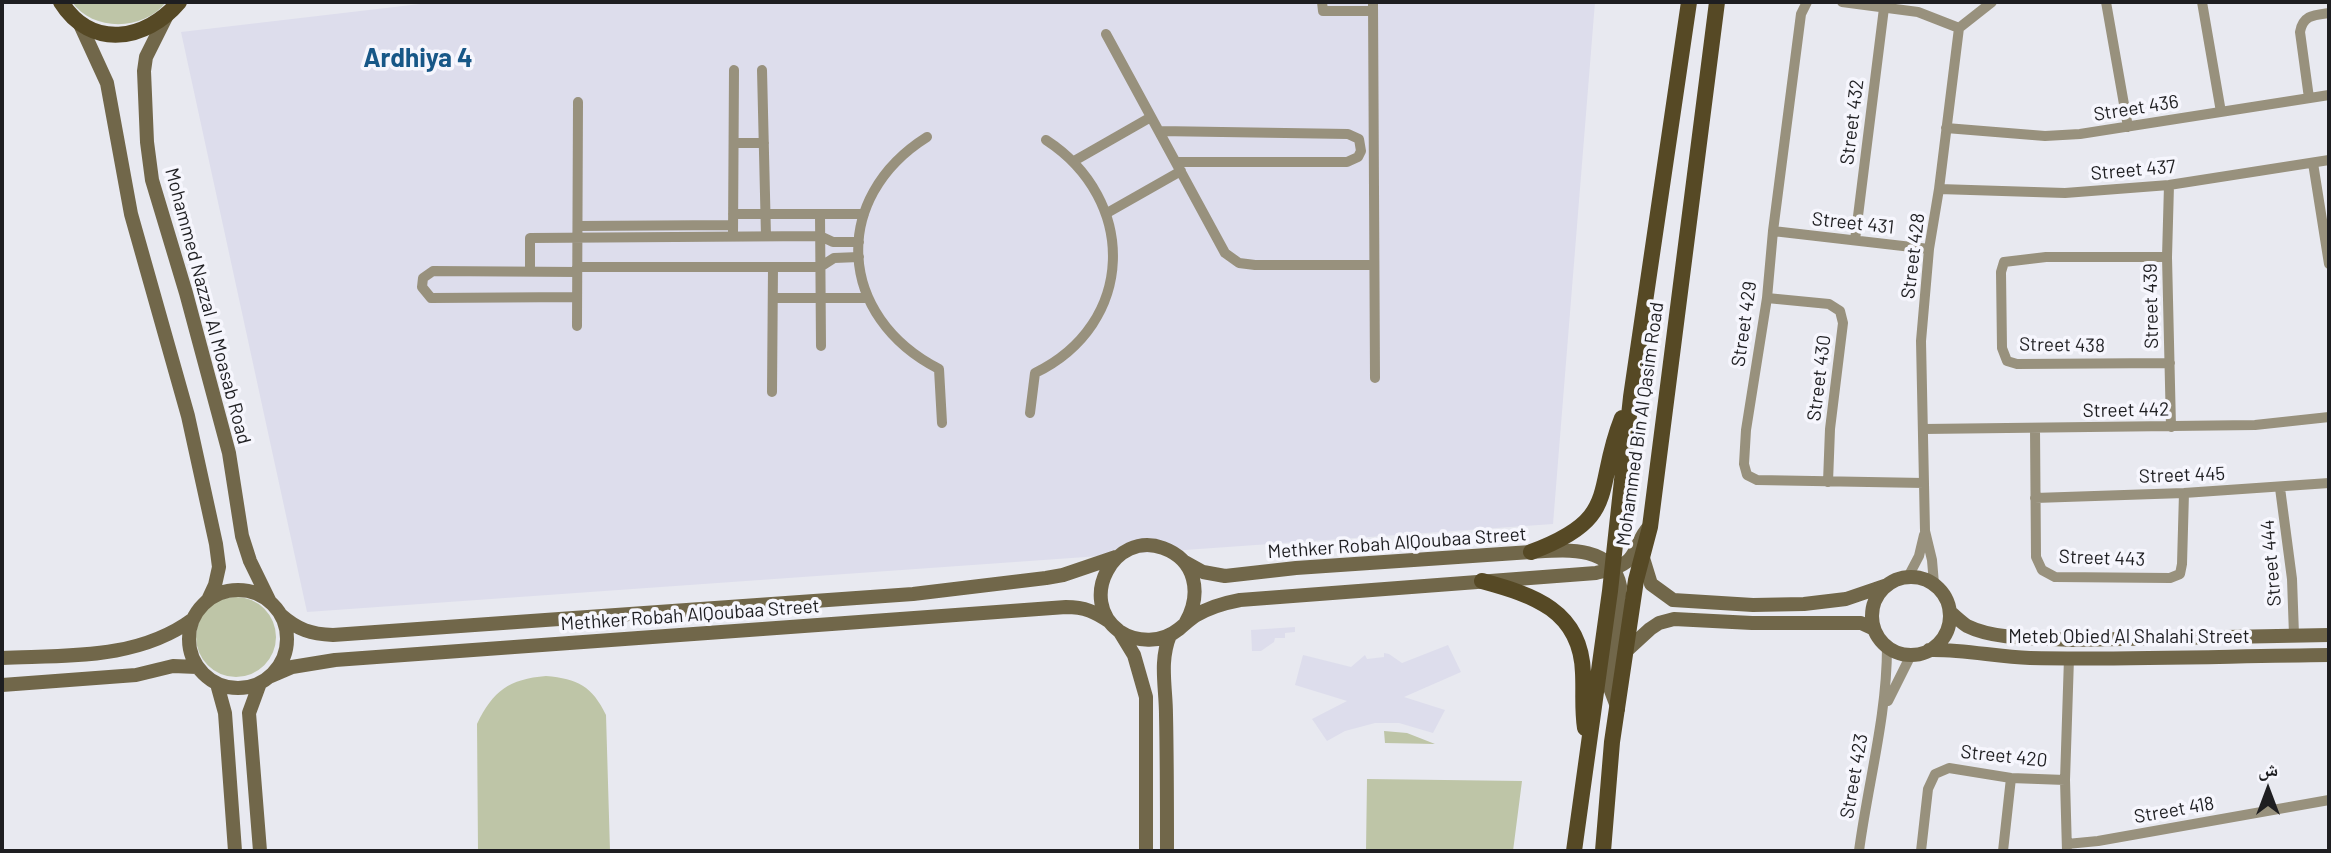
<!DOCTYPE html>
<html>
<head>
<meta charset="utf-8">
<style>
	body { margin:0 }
	#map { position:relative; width:2331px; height:853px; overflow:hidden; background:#e8e9f0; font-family:Barlow,"Noto Naskh Arabic",sans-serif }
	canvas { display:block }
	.frame { position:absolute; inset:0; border:4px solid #1e1e21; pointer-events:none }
	.north { position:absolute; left:2233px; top:755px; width:70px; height:70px; -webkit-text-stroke:5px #f6f6fd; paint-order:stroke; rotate:0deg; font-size:19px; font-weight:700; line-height:28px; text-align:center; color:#1e1e21 }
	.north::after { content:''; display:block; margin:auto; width:24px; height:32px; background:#1e1e21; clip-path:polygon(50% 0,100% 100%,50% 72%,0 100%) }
</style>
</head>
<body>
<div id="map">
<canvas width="2331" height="853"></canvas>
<div class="frame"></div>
<div class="north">ش</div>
</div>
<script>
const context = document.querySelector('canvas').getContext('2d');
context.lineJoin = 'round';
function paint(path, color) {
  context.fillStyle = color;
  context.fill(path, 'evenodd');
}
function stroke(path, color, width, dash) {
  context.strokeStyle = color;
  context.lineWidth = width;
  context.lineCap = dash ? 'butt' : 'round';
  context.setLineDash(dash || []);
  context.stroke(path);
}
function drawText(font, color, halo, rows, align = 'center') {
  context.font = font + ' Barlow,sans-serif';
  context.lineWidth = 7;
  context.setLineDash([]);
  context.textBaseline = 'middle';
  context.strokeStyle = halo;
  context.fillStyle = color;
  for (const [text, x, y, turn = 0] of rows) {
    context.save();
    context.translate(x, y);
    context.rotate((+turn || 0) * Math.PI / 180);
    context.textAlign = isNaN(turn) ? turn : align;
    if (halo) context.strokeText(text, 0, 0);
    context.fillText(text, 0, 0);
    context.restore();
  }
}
const built = new Path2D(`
	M 437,2 L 1595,2 L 1553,524 L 307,612 L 181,32 Z
	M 1295,627 L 1295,632 L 1285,633 L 1285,638 L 1275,638 L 1274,642 L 1261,651 L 1252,651 L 1251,630 Z
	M 1448,645 L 1461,672 L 1404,697 L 1445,710 L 1433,733 L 1399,723 L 1375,723 L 1345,731 L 1327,741 L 1312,719 L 1347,701 L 1295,685 L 1303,655 L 1351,667 L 1365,655 L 1367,659 L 1384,657 L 1384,653 L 1389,654 L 1402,663 Z`);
const green = new Path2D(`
	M 72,2 L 166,2 C 144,31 93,32 72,2 Z
	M196 637a40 40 0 1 1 80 0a40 40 0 1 1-80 0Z
	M 546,676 C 578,679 592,686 606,715 L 610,851 L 478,851 L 477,724 C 493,691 509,679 546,676 Z
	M 1384,731 L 1407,733 L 1435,744 L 1385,743 Z
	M 1367,779 L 1522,781 L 1513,851 L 1366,851 Z`);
const street = new Path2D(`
	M 1322,2 L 1323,11 L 1373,11
	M 1373,2 L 1375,378
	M 1807,2 L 1801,14 L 1773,231 L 1767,298 L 1746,430 L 1744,464 L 1747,475 L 1757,480 L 1924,483
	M 1842,2 L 1918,12 L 1959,28
	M 2106,2 L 2128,127
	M 2202,2 L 2221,112
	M 1106,34 L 1225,253 L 1239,263 L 1255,265 L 1374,265
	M 762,70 L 766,236
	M 2309,98 L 2300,32 C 2303,15 2314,15 2329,13
	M 1946,128 L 2045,136 L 2080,134 L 2329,95
	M 1159,131 L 1348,134 L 1359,139 L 1361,151 L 1358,157 L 1347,162 L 1176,162
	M 927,137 C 830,198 837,317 939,369 L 942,423
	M 734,143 L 764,143
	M 1074,161 L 1151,117
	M 2313,163 L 2329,264
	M 2169,185 L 2167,257 L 2171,427
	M 1939,189 L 2065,193 L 2169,185 L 2329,160
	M 1107,213 L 1181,171
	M 733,214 L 864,214
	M 820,214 L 821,346
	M 578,226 L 733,225
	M 1773,231 L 1929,249
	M 733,236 L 734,70
	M 1855,240 L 1884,8
	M 2167,257 L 2046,257 L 2004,262 L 2001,272 L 2002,348 L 2007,361 L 2017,364 L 2170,363
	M 577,267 L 820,267 L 834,258 L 859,257
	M 530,271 L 530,238 L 820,236 L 833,242 L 859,242
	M 577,297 L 431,298 L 422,287 L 423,278 L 433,271 L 577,272
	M 773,298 L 868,298
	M 1767,298 L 1829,304 L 1840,311 L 1843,323 L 1830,429 L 1828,482
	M 577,326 L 578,102
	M 772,392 L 773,267
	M 1030,413 L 1035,373 C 1136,324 1138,200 1046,140
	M 1924,429 L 2255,425 L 2329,417
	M 2035,429 L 2036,557 L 2042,570 L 2055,577 L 2170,578 L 2180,574 L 2182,564 L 2184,493
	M 2280,488 L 2292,579 L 2294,635
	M 2035,498 L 2184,493 L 2329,483
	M 1908,577 L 1919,556 L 1924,535
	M 1934,584 L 1932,560 L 1925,531 L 1921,341 L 1929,249 L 1939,189 L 1959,28 L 1992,2
	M 1888,701 L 1911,655
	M 2067,844 L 2098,841 L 2329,800
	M 1859,851 C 1868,783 1887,716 1887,647
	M 1921,851 L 1928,789 L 1935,774 L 1949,768 L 2011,778 L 2065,780
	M 2003,851 L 2011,778
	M 2067,851 L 2065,780 L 2069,658`);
const secondary = new Path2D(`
	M 166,17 L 146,57 L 144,71 L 147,142 L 152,180 L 186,293 L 229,453 L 242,536 L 250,561 L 270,602
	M 79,22 L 107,83 L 131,214 L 188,416 L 216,544 L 219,567 L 215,585 L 208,600
	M 1643,558 L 1651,584 L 1673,600 L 1753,605 L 1804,604 L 1846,599 L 1887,585
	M 1185,562 L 1203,572 L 1225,576 L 1296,568 L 1531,552 C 1564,550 1612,544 1620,586 L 1610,688 L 1618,709
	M1872 616a39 39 0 1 1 78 0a39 39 0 1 1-78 0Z
	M189 639a49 49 0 1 1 98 0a49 49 0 1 1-98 0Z
	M 1950,612 C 1956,617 1961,622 1967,626 C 1995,640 2040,638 2071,640 L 2329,635
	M 281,615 C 298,630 311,634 333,635 L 913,594 L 1046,578 L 1063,575 L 1116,557
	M 1186,622 C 1202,593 1196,560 1163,548 C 1114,530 1077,600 1119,631 C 1137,643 1162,643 1179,629 C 1184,625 1189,620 1195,616 C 1209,607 1224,603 1240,600 L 1596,573 C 1608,570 1625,567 1632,556 C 1639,546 1640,536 1649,527
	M 1120,632 L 1134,655 L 1146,697 L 1146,851
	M 1929,650 C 1964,649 1996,657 2030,658 C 2130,660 2230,656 2329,655
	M 1626,651 L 1650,629 L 1659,623 L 1674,619 L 1752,623 L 1861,623 L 1874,629
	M 2,658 C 67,655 138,660 193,619
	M 271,676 L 292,667 L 335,660 L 1066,607 C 1085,607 1095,612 1110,622
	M 217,684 L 225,713 L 235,851
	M 2,685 L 136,675 L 173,666 L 197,667
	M 260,851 L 249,713 L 260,683
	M 1167,851 C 1167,806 1167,760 1166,715 C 1166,687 1159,662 1170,635`);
const primary = new Path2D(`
	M 61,2 C 91,50 146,41 179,2
	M 1531,552 C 1622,518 1593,491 1622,418
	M 1482,581 C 1533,595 1581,610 1583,673 C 1584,692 1582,709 1585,728
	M 1574,851 L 1610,591 L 1631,397 L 1689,2
	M 1603,851 L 1612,742 L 1636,580 L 1650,527 L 1717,2`);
const streetNames = [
	["Street 436",2136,108,-9],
	["Street 432",1852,122,-83],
	["Street 437",2133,170,-5],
	["Street 431",1853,223,6],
	["Street 428",1913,256,-83],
	["Mohammed Nazzal Al Moasab Road",208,306,75],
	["Street 439",2151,306,-91],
	["Street 429",1744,324,-82],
	["Street 438",2062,345,1],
	["Street 430",1819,378,-83],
	["Street 442",2126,410,-1],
	["Mohammed Bin Al Qasim Road",1640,424,-82],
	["Street 445",2182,475,-2],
	["Methker Robah AlQoubaa Street",1397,543,-4],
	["Street 443",2102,558,2],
	["Street 444",2271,563,-95],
	["Methker Robah AlQoubaa Street",690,615,-4],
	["Meteb Obied Al Shalahi Street",2129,637],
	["Street 420",2004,756,6],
	["Street 423",1854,776,-80],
	["Street 418",2174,810,-10]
];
const districtNames = [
	["Ardhiya 4",418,58]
];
paint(built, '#ddddec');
paint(green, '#bec5a7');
stroke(street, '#98917d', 10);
stroke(secondary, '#71674a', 14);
stroke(primary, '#564925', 16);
drawText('19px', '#1e1e21', '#f6f6fd', streetNames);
drawText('bold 26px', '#175787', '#f6f6fd', districtNames);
</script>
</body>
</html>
